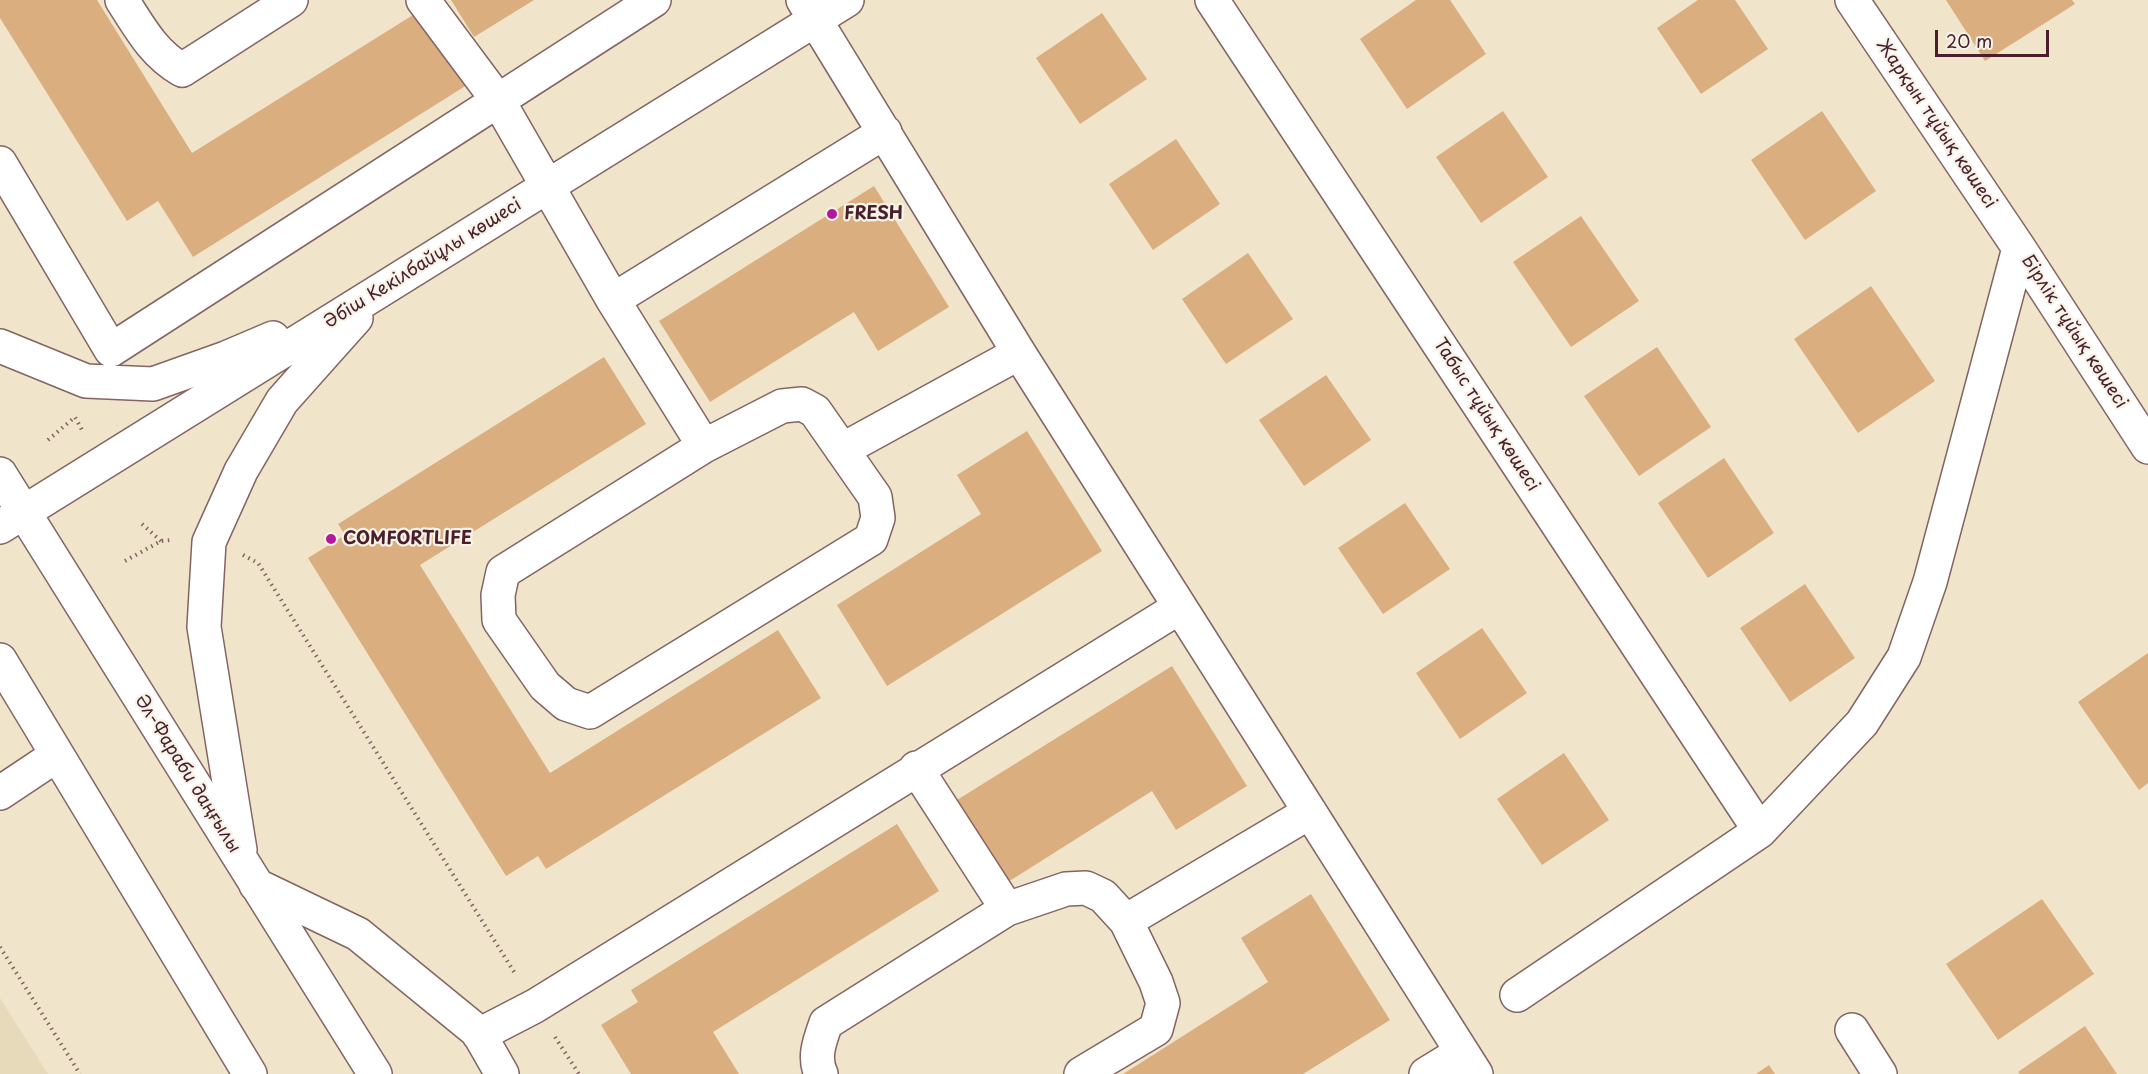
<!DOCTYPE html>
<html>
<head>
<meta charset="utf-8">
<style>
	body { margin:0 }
	#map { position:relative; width:2148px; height:1074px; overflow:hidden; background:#f0e5cb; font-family:"Playpen Sans",sans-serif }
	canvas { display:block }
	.scale { position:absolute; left:1935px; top:30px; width:114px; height:27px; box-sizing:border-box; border:3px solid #4a1f2b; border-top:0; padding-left:8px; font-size:18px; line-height:21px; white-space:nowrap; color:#4a1f2b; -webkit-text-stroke:4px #f7f3e8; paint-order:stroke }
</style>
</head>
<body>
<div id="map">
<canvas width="2148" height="1074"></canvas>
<div class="scale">20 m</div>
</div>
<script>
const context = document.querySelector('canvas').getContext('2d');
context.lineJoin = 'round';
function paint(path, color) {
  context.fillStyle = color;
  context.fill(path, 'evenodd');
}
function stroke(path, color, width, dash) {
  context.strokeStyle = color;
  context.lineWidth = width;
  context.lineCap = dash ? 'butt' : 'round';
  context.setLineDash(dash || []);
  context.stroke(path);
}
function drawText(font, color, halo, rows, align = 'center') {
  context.font = font + ' "Playpen Sans",sans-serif';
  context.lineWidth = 4.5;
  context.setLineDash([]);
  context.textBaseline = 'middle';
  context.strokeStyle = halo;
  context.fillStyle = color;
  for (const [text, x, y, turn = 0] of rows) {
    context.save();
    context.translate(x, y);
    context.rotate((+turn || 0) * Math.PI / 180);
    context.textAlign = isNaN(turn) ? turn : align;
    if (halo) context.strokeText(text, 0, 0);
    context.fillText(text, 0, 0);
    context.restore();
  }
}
const built = new Path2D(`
	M 0,998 L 48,1074 L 0,1074 Z`);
const building = new Path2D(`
	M 0,0 L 97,0 L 192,153 L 421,10 L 467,85 L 193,257 L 158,201 L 127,221 L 0,18 Z
	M 451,0 L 534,0 L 474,37 Z
	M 1416,0 L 1450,0 L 1486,54 L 1407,109 L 1360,39 Z
	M 1698,0 L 1735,0 L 1768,49 L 1701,94 L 1657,28 Z
	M 1946,0 L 2072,0 L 2075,4 L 1985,61 Z
	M 1102,13 L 1147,79 L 1080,124 L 1036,58 Z
	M 1503,111 L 1548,177 L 1481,223 L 1436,157 Z
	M 1822,111 L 1876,191 L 1805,240 L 1751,160 Z
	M 1176,139 L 1220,204 L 1153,250 L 1109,184 Z
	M 874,186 L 949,307 L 878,351 L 854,312 L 710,402 L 659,321 Z
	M 1581,216 L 1639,301 L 1571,347 L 1513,262 Z
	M 1248,253 L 1293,319 L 1226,364 L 1182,299 Z
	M 1871,286 L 1935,381 L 1858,433 L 1794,339 Z
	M 1657,347 L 1711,427 L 1639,476 L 1584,396 Z
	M 604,357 L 646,424 L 420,565 L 550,773 L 778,630 L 821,698 L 546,869 L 538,856 L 506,876 L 308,558 L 345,535 L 338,524 Z
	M 1326,375 L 1371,440 L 1304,486 L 1259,420 Z
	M 1027,431 L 1102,551 L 887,686 L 837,605 L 981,514 L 957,475 Z
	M 1724,458 L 1774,533 L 1708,578 L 1658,503 Z
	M 1405,503 L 1450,569 L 1383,614 L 1338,548 Z
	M 1805,584 L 1855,658 L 1790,702 L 1740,628 Z
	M 1482,628 L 1527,693 L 1460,739 L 1416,673 Z
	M 2148,653 L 2148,783 L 2139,790 L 2078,702 Z
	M 1172,666 L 1247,786 L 1176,830 L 1152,791 L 1008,882 L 957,800 Z
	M 1564,753 L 1609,820 L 1542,865 L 1497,799 Z
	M 897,824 L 939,891 L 713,1032 L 739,1074 L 631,1074 L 601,1025 L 638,1002 L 631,990 Z
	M 1311,894 L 1390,1020 L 1303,1074 L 1123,1074 L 1268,982 L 1241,938 Z
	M 2042,899 L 2094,974 L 1998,1040 L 1946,964 Z
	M 2085,1026 L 2117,1074 L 2020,1074 L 2018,1072 Z
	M 1769,1065 L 1775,1074 L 1756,1074 Z`);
const path = new Path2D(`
	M 48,440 L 75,417 L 83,432
	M 142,524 L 161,541
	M 243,555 L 258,563 L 516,975
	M 125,561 L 161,541 L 172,540
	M 0,947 L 80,1074
	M 555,1037 L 579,1074`);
const minor = new Path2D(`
	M 122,0 C 140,28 153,53 182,70 L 291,0
	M 423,0 L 499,102 L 613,300 L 704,446
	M 803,0 L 1019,353 L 1476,1074
	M 1212,0 L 1760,831
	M 1852,0 L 2019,248 L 2148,447
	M 0,163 L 111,350 L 654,0
	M 613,300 L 885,132
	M 0,346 L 86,381 L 153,384 L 226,358 L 273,338
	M 802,404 L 815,411 L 875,497 L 878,518 L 871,539 L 590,712 L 566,704 L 545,686 L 499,620 L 498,595 L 503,572 L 704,446 L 782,406 Z
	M 842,450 L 1019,353
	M 0,474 L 375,1074
	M 0,527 L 847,0
	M 0,660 L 250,1074
	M 916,768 L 1007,909
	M 0,793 L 57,755
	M 240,850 L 204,627 L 209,542 L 241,471 L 282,401 L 356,318
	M 256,885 L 358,934 L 478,1032 L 502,1074
	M 1126,921 L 1310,812
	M 1517,995 L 1760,831 L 1862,723 L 1904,657 L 1930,582 L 2019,248
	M 1852,1030 L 1880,1074
	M 479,1035 L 535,1006 L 1180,607
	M 821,1074 C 813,1057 820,1040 826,1023 L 1007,909 L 1066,889 L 1086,888 L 1103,896 L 1126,921 L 1156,982 L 1163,1003 L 1156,1029 L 1081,1074
	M 1426,1074 L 1462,1052`);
const markers = [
	[832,214,6,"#b5179e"],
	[331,539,6,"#b5179e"]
];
const streetNames = [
	["Жарқын тұйық көшесі",1936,124,56],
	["Әбіш Кекілбайұлы көшесі",423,264,-32],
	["Бірлік тұйық көшесі",2074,332,57],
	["Табыс тұйық көшесі",1486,415,57],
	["Әл-Фараби даңғылы",187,774,58]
];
const poiNames = [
	["FRESH",844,214],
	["COMFORTLIFE",343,539]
];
paint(built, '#e7daba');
paint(building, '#daae7f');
stroke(minor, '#846463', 36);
stroke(path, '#846463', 4, [1.5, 4.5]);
stroke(minor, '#fff', 33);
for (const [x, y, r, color] of markers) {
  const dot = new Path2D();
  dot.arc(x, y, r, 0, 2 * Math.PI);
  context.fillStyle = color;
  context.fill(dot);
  stroke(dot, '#f7f3e8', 2);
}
drawText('18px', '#4a1f2b', '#f7f3e8', streetNames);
drawText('bold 18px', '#4a1f2b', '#f7f3e8', poiNames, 'left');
</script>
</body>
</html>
